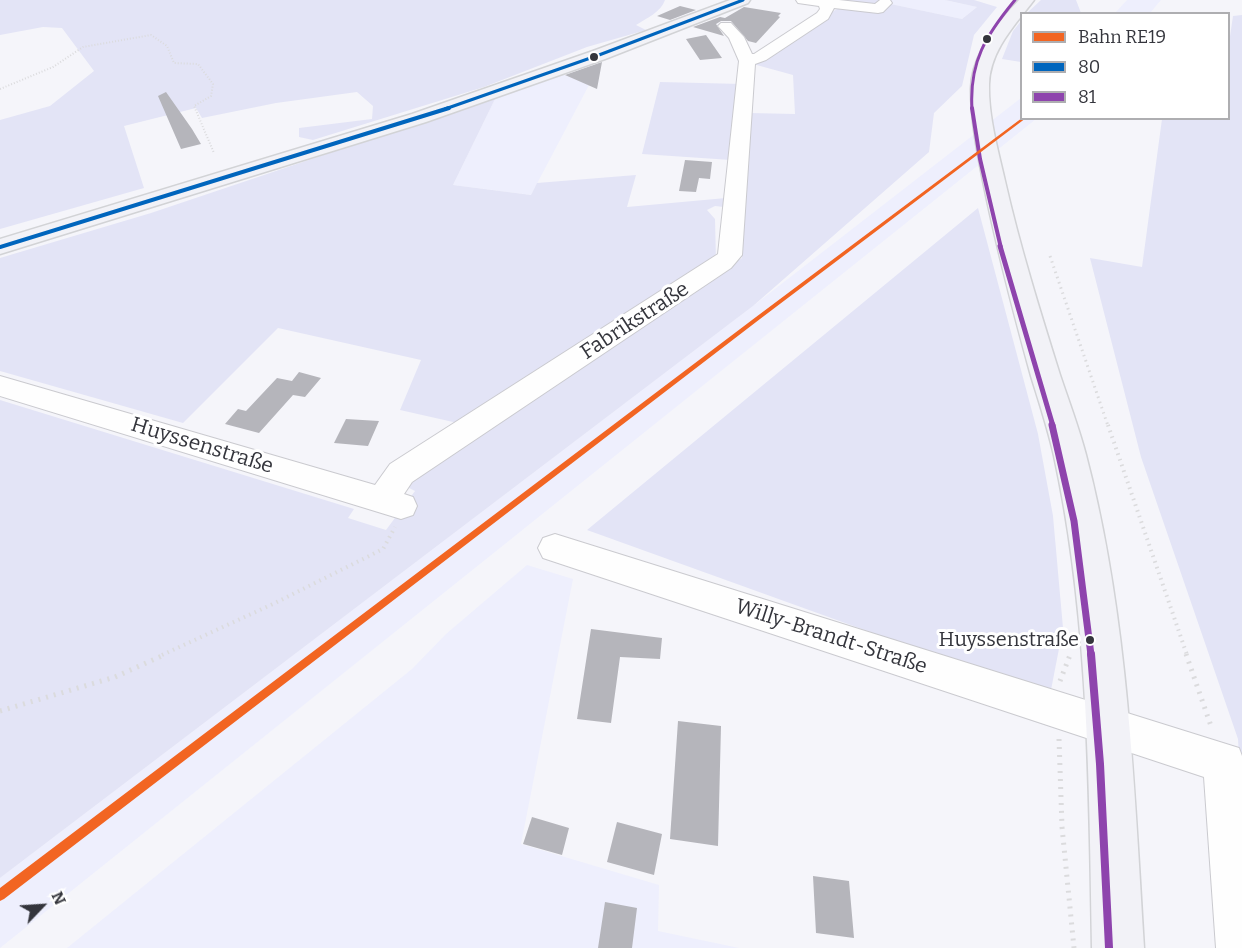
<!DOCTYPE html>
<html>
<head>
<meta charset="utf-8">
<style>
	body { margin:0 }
	#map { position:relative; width:1242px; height:948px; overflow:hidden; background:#f5f5fa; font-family:Bitter,serif }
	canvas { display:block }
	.legend { position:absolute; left:1020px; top:12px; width:210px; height:108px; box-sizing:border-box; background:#fff; border:2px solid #aeaeb1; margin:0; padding:8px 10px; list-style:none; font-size:18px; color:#34353c }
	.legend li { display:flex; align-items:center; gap:12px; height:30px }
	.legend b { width:30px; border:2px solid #aeaeb1 }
	.north { position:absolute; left:12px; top:876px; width:60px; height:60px; -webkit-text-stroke:4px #fff; paint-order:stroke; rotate:65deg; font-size:16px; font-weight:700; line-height:24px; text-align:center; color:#34353c }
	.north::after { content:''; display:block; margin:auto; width:21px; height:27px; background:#34353c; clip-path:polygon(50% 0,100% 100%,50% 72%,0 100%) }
</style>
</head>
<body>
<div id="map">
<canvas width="1242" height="948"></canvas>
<ul class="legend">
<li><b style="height:8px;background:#f26522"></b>Bahn RE19</li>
<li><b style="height:8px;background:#0065bd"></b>80</li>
<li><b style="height:8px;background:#8e44ad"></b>81</li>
</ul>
<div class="north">N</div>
</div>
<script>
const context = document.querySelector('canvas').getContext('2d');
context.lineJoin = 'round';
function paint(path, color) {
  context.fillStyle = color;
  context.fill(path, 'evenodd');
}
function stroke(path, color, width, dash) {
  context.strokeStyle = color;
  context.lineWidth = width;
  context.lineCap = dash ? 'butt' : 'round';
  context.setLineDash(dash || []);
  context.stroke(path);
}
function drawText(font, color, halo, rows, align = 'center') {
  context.font = font + ' Bitter,serif';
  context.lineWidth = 6;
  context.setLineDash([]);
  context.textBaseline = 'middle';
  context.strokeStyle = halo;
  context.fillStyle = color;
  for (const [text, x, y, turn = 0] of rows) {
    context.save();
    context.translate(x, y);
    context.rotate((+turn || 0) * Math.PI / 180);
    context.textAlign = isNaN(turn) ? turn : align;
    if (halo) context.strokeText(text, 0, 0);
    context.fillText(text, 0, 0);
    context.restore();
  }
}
const built = new Path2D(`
	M 884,0 L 945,0 L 977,7 L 962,19 L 880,2 Z
	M 1127,0 L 1161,0 L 1150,13 L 1115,13 Z
	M 560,73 L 589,85 L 531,195 L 453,185 L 496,97 Z
	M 1021,98 L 1022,118 L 1036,119 L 0,948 L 0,878 L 753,306 Z
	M 527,565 L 573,579 L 521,844 L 659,885 L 658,931 L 739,948 L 67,948 L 412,669 L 446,634 Z`);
const green = new Path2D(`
	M 0,0 L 665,0 C 661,12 647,18 636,25 L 646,30 L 587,47 L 484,87 L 313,140 L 299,137 L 299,128 L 372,119 L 373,106 L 357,92 L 276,103 L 202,118 L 196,108 L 124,126 L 144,188 L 0,229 L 0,120 L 50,106 L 94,71 L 62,28 L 43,27 L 0,35 Z
	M 812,0 L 884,0 L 881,2 L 962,19 L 977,7 L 945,0 L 974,0 L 997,7 L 974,35 L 962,86 L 934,113 L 929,152 L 753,306 L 0,878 L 0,400 L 354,509 L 348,518 L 386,530 L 415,491 L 407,487 L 432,460 L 742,258 L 749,113 L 795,114 L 793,75 L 753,64 L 843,5 Z
	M 1041,0 L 1076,0 L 1081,13 L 1027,13 Z
	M 1242,15 L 1242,811 L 1238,739 L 1141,457 L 1090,258 L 1142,267 L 1162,119 L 1228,118 L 1229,43 L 1233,16 Z
	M 1021,21 L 1021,62 L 1002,59 L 1013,31 Z
	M 660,82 L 742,84 L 731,160 L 642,154 Z
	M 496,97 L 453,185 L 531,195 L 537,183 L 636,175 L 627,207 L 726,198 L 724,207 L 715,206 L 707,210 L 715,219 L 716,261 L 462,424 L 400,410 L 421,360 L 278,328 L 183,423 L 0,371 L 0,258 L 151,213 Z
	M 978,208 L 1038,434 L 1053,516 L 1063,628 L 1051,690 L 1020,686 L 587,530 Z`);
const building = new Path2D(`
	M 680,6 L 696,10 L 670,20 L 657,16 Z
	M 744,7 L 781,13 L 778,16 L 780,17 L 756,43 L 748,41 L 731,21 L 721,21 L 716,24 L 724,36 L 693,27 L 720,17 L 725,18 Z
	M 706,35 L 722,58 L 700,60 L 686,39 Z
	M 602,62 L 597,89 L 565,75 Z
	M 166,92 L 192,129 L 201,144 L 181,149 L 158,96 Z
	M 685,160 L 712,162 L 710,179 L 699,178 L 696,192 L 679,191 Z
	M 299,372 L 321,378 L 305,397 L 293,395 L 259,433 L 225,424 L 238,409 L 246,411 L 277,378 L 292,381 Z
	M 346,419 L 379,421 L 368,446 L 334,443 Z
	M 591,629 L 662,638 L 660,659 L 620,657 L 611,723 L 577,719 Z
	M 678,721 L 721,726 L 718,846 L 670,839 Z
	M 532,817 L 569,828 L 562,855 L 523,844 Z
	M 617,822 L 662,834 L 654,875 L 607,862 Z
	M 813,876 L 849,881 L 854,938 L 816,933 Z
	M 605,902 L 637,908 L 632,948 L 598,948 Z`);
const pathFar3 = new Path2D(`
	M 0,89 L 53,67 L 83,47 L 151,35 L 167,46 L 174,63 L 198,64 L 213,84 L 211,96 L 194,106 L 214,153`);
const pathFar2 = new Path2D(`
	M 1050,256 L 1108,426`);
const pathFar1 = new Path2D(`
	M 1108,425 L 1187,655
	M 162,655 L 275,603 L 383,549 L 395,527`);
const path = new Path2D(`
	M 1186,654 L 1212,729
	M 1060,681 L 1070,655
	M 0,711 L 115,677 L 166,654
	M 1059,739 L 1062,827 L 1074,948`);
const minor = new Path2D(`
	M 796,0 L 839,0 L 875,4 L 880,0 L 890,0 L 892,3 L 883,12 L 878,13 L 834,8 L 828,19 L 766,60 L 755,64 L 742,255 L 731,268 L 412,482 L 404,494 L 413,497 L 417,506 L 413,515 L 401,519 L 0,396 L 0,376 L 375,485 L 390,464 L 718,254 L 739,61 L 729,38 L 718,26 L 721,23 L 731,23 L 744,37 L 752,54 L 754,54 L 817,13 L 820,9 L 819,6 L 798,3 Z
	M 555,534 L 1239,748 L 1242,756 L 1242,948 L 1216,948 L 1204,777 L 543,558 L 538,548 L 543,538 Z`);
const major = new Path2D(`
	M 730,0 L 750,0 L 748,3 L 605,59 L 426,122 L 0,254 L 0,239 L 412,114 L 593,51 Z
	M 1019,0 L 1034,0 C 1016,24 990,50 989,84 C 988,116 998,150 1005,181 C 1020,247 1040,311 1060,375 C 1069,402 1079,428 1086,455 C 1128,615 1134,784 1144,948 L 1092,948 C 1089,784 1089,617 1054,456 C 1048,429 1039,402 1031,376 C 1013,311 996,246 983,181 C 977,151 971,120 971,89 C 971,56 997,23 1019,0 Z`);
const bus1Far1 = new Path2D(`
	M 445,109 L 599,55 L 743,0`);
const bus1 = new Path2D(`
	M 0,247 L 449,108`);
const bus2Far4 = new Path2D(`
	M 972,109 C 969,62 986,35 1015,0`);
const bus2Far3 = new Path2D(`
	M 972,108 L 980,159 L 1001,248`);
const bus2Far2 = new Path2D(`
	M 1000,246 L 1053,426`);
const bus2Far1 = new Path2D(`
	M 1052,425 L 1074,521 L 1091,655`);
const bus2 = new Path2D(`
	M 1091,654 L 1100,764 L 1109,948`);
const rail1 = new Path2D(`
	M 1022,118 L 1026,118 L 760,319 L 4,899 L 0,901 L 0,888 L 756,317 Z`);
const markers = [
	[987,39,5,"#34353c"],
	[594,57,5,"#34353c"],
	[1090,640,5,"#34353c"]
];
const busNames = [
	["Huyssenstraße",1079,640]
];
const streetNames = [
	["Fabrikstraße",635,321,-33],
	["Huyssenstraße",202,446,17],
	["Willy-Brandt-Straße",831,637,18]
];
paint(built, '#eeeffd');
paint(green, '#e3e4f6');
paint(building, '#b5b5bb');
stroke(minor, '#cacacf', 2);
stroke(major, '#d2d3d6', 3);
stroke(pathFar3, '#dbdbdd', 2, [1, 2]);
stroke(pathFar2, '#dbdbdd', 3, [1.5, 4]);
stroke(pathFar1, '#dbdbdd', 4, [1.5, 4.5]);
stroke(path, '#dbdbdd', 5, [2, 6]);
paint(minor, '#fefefe');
paint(major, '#f2f2f7');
stroke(bus1Far1, '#0065bd', 3);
stroke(bus1, '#0065bd', 4);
stroke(bus2Far4, '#8e44ad', 3);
stroke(bus2Far3, '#8e44ad', 4);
stroke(bus2Far2, '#8e44ad', 5);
stroke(bus2Far1, '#8e44ad', 7);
stroke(bus2, '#8e44ad', 8);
paint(rail1, '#f26522');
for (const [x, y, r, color] of markers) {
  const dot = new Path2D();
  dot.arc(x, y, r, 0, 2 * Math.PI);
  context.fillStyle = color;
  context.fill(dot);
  stroke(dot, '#fff', 2);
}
drawText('20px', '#34353c', '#fff', busNames, 'right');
drawText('21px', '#34353c', '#fff', streetNames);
</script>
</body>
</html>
